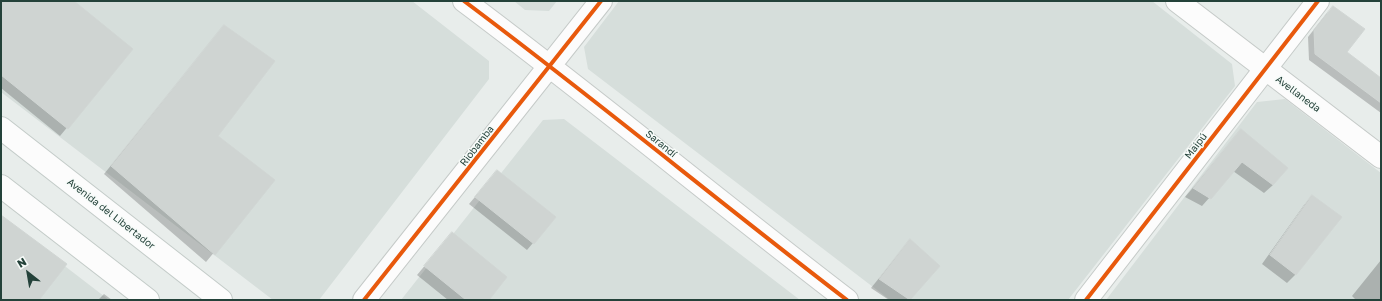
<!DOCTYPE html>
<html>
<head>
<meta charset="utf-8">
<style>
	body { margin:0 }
	#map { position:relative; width:1382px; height:301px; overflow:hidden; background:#e8edeb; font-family:"Golos Text",sans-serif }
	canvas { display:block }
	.frame { position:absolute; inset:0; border:2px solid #24423a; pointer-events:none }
	.north { position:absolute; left:8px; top:253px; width:40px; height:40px; -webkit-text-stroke:3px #f7fbf9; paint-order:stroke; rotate:329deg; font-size:11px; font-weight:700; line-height:16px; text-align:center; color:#24423a }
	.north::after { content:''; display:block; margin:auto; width:14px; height:18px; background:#24423a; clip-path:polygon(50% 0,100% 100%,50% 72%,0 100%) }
</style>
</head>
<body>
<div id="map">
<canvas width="1382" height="301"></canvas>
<div class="frame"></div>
<div class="north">N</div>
</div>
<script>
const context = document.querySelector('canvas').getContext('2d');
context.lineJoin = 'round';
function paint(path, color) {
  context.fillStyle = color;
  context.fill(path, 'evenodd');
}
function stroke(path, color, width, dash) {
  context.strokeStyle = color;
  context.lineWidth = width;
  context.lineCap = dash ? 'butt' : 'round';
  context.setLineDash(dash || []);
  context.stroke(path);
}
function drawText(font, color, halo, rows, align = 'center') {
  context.font = font + ' "Golos Text",sans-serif';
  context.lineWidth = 3;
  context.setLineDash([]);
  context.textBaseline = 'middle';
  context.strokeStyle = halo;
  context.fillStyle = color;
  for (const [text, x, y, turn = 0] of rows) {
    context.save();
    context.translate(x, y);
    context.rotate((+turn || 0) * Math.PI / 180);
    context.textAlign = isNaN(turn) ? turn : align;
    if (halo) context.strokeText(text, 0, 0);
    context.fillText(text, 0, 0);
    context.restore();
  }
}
const built = new Path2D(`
	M 1,1 L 412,1 L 489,61 L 489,79 L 319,300 L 273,300 L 1,92 Z
	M 514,1 L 557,1 L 549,11 L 525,10 Z
	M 619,1 L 1152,1 L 1232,64 L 1235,86 L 1068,300 L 890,300 L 588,69 L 584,47 Z
	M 1285,99 L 1381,173 L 1381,300 L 1106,300 L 1257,102 Z
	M 564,119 L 800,300 L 401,300 L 543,120 Z
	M 1,217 L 109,300 L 1,300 Z`);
const shadow = new Path2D(`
	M 1,1 L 72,1 L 132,49 L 60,136 L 1,88 Z
	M 1327,13 L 1346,52 L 1381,79 L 1381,113 L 1309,60 L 1308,37 Z
	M 224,27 L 217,136 L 274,180 L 206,262 L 104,174 Z
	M 1241,131 L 1273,185 L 1264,193 L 1233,171 L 1202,206 L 1185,197 Z
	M 497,171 L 555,217 L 527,250 L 469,204 Z
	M 1312,196 L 1295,275 L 1287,283 L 1262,264 L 1304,205 Z
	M 452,233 L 487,300 L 448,300 L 417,275 Z
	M 910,240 L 939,266 L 909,300 L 889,300 L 871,288 Z
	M 1381,260 L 1381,300 L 1356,300 L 1352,296 Z
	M 104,294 L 112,300 L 98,300 Z`);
const building = new Path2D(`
	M 1,1 L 74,1 L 133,49 L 68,129 L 1,75 Z
	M 1333,6 L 1365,29 L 1347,52 L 1381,78 L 1381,103 L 1315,54 L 1314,30 Z
	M 224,25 L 275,61 L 218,136 L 275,180 L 215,255 L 111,166 Z
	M 1241,129 L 1288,168 L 1273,185 L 1242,162 L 1211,199 L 1193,188 Z
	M 497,170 L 556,217 L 534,244 L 475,197 Z
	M 1312,195 L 1342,217 L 1296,275 L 1270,255 Z
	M 1,215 L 67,264 L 39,300 L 1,300 Z
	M 452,232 L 507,277 L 489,300 L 466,300 L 424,266 Z
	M 910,239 L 940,266 L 910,300 L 879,279 Z`);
const minor = new Path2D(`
	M 464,1 C 594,98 719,202 847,300
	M 1177,1 L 1381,157
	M 364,300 L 601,1
	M 1086,300 L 1318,1`);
const secondary = new Path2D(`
	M 1,128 L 221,300
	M 1,186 L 148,300`);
const cycleway = new Path2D(`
	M 464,1 C 594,98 719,202 847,300
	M 364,300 L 601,1
	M 1086,300 L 1318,1`);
const streetNames = [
	["Avellaneda",1298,94,37],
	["Sarandí",661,144,39],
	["Riobamba",477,146,-52],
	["Maipú",1196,146,-52],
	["Avenida del Libertador",111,214,38]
];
paint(built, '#d6dedb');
paint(shadow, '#0003');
paint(building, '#cfd4d2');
stroke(building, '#d1d6d4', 1);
stroke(minor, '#c5cac8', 24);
stroke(secondary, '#c3cbc8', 24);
stroke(minor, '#fcfcfc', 22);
stroke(secondary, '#fcfcfc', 22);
stroke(cycleway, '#e8590c', 4);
drawText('10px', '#24423a', '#f7fbf9', streetNames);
</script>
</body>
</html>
